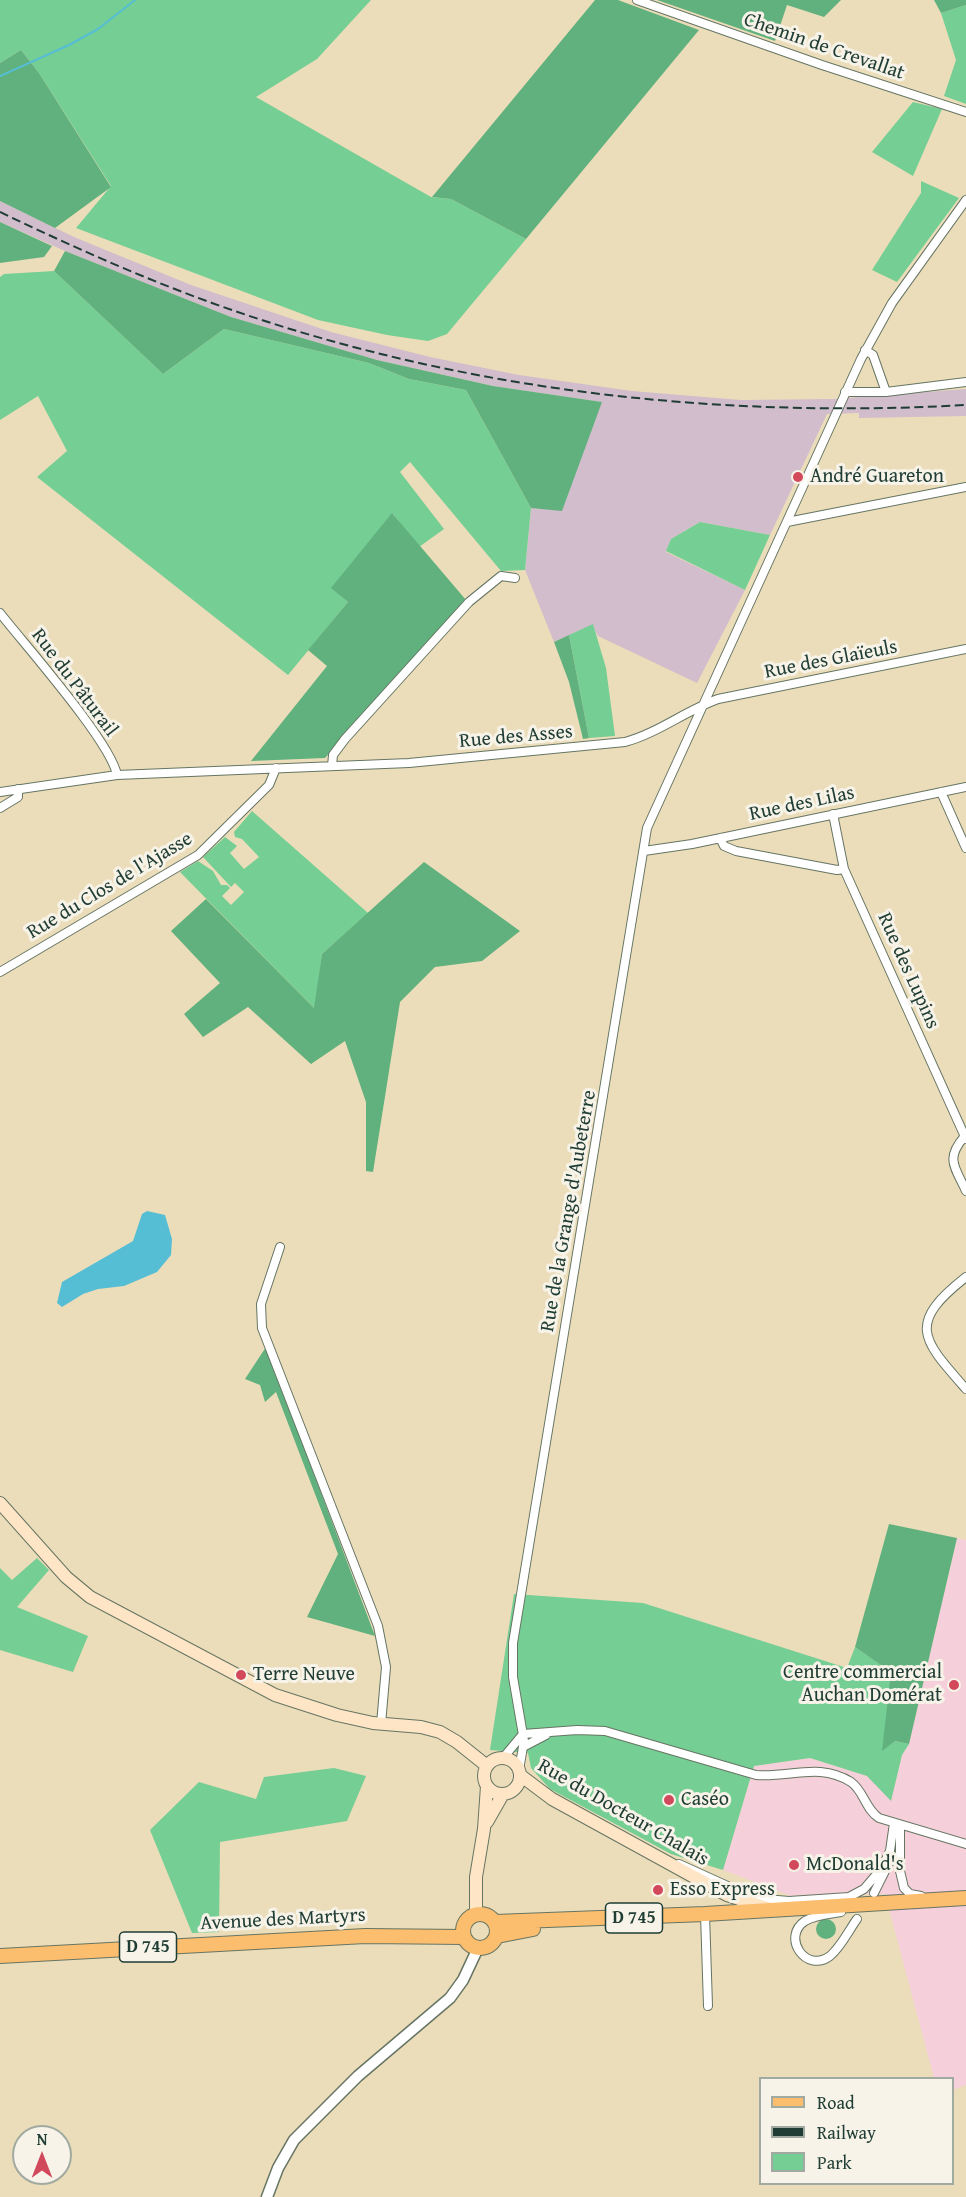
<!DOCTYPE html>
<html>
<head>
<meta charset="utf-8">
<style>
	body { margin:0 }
	#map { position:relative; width:966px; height:2197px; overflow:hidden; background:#ebddba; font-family:"Gentium Book Plus",serif }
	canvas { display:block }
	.legend { position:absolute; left:759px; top:2077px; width:195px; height:108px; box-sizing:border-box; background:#f7f3e8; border:2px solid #a1aaa0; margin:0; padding:8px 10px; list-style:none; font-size:18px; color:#1f3d34 }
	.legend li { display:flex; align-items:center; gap:12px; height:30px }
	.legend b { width:30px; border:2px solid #a1aaa0 }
	.north { position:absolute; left:12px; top:2125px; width:60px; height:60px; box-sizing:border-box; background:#f7f3e8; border:2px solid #a1aaa0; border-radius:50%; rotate:0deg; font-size:16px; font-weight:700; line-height:24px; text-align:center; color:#1f3d34 }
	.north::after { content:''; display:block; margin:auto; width:21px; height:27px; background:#d1495b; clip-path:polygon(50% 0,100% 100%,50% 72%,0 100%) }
</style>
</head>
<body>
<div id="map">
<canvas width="966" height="2197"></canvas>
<ul class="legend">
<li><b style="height:8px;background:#fbbd6e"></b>Road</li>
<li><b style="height:8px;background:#1f3d34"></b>Railway</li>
<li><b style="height:16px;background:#75ce94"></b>Park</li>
</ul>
<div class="north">N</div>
</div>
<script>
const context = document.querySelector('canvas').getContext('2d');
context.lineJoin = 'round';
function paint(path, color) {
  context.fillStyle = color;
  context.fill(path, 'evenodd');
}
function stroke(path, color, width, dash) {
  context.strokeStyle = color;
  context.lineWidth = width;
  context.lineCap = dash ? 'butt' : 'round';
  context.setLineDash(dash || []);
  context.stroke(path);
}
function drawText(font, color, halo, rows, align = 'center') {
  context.font = font + ' "Gentium Book Plus",serif';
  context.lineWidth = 6;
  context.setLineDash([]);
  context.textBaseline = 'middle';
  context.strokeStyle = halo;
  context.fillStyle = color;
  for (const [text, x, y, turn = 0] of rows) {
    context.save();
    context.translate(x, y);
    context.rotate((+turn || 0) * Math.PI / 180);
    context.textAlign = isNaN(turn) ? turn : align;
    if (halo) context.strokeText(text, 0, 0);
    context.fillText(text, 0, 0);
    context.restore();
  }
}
const built = new Path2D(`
	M 957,1538 L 966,1540 L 966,2085 L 953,2090 L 952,2078 L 934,2078 L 885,1894 L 791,1896 L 723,1870 L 754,1766 L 810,1758 L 867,1776 L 891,1800 L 902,1755 L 909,1743 Z`);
const industrial = new Path2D(`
	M 0,201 L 74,237 L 191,285 L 331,332 L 430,357 L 519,375 L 632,391 L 741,400 L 834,399 L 966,389 L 966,416 L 859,418 L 859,413 L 827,414 L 770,535 L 700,522 L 671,539 L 666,552 L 745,590 L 697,683 L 598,636 L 592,625 L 554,642 L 525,570 L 531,508 L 562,510 L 601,402 L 493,386 L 377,360 L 231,317 L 65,251 L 0,222 Z`);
const green = new Path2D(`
	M 0,0 L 371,0 L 317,59 L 256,97 L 431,197 L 451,199 L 526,239 L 447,334 L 428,341 L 387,335 L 318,320 L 76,228 L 111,186 L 39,73 L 21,50 L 0,63 Z
	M 966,5 L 966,104 L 944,96 L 956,60 L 941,13 Z
	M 913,102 L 942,109 L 913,176 L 872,152 Z
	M 921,181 L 959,198 L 897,282 L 872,270 L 921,193 Z
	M 54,271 L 163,374 L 224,329 L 369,363 L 409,379 L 466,390 L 531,508 L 525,570 L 501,571 L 410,462 L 400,472 L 444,529 L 419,547 L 393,514 L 332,588 L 348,602 L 288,675 L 37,477 L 67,451 L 38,396 L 0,420 L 0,277 L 4,274 Z
	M 700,522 L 770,535 L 745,590 L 666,551 L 671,539 Z
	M 593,624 L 606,668 L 615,736 L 589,738 L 569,635 Z
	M 252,811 L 368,913 L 322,954 L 315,1009 L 180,872 L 198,861 L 213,871 L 221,885 L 227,885 L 230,888 L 222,896 L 231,905 L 244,892 L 235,883 L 231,887 L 203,857 L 225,837 L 237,846 L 230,853 L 244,869 L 259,857 L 242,839 L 235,837 L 234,832 Z
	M 37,1558 L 49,1570 L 17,1607 L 88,1636 L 73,1672 L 0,1650 L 0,1568 L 12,1580 Z
	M 514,1594 L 643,1603 L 847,1668 L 855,1647 L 892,1672 L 884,1748 L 895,1741 L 909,1744 L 902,1755 L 891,1801 L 867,1776 L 810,1758 L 754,1766 L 723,1870 L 671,1854 L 550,1789 L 531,1768 L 528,1753 L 490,1750 Z
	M 334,1768 L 366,1776 L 347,1821 L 220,1842 L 219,1932 L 192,1933 L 150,1830 L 199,1782 L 256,1799 L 264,1777 Z`);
const forest = new Path2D(`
	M 595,0 L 618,0 L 699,30 L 526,239 L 451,199 L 432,197 Z
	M 657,0 L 841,0 L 824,17 L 787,5 L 775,41 Z
	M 934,0 L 966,0 L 966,5 L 941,13 Z
	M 21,50 L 39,73 L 111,187 L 55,228 L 0,201 L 0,63 Z
	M 0,222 L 52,246 L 44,257 L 0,263 Z
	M 65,251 L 231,317 L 377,360 L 493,386 L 602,402 L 562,511 L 531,508 L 466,390 L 409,379 L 369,363 L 224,329 L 163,374 L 54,271 Z
	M 392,513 L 466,600 L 325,758 L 251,761 L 327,666 L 308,650 L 348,602 L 331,588 Z
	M 569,635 L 589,738 L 583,739 L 569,682 L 554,642 Z
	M 424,862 L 520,931 L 482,961 L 435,967 L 400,1002 L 373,1172 L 366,1171 L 366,1102 L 345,1041 L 311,1064 L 248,1007 L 203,1037 L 184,1014 L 220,983 L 171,931 L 206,899 L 314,1008 L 322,954 Z
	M 266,1347 L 375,1636 L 307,1617 L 338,1554 L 276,1392 L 265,1402 L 260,1385 L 245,1379 Z
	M 889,1524 L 957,1538 L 909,1744 L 895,1741 L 882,1751 L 891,1672 L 855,1647 Z
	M816 1929a10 10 0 1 1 20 0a10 10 0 1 1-20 0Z`);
const water = new Path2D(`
	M 147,1211 L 165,1215 L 172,1239 L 171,1255 L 157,1272 L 124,1286 L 98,1289 L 83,1294 L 62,1307 L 57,1303 L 62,1282 L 133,1241 L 142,1214 Z`);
const stream = new Path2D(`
	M 0,76 L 69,45 L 98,29 L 135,0`);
const minor = new Path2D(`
	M 637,0 L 822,65 L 966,112
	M 865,350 L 873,355 L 886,392
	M 845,392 L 886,392 L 966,382
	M 787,522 L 966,487
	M 0,613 C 25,645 111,742 117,775
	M 332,766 L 333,755 L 345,739 L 469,602 L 501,576 L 515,578
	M 0,792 L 117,775 L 409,763 L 625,742 C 658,733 685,711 718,699 L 966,649
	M 941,792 L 966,848
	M 0,808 L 18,797 L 18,789
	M 833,814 L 844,869 L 966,1139
	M 720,838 L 724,846 L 736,851 L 837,870 L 844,869
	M 644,851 L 692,844 L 966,787
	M 0,972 L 198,855 L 269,785 L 276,768
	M 964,1137 C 945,1159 955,1167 966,1191
	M 280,1247 L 261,1304 L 262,1328 L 378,1626 L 386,1667 L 381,1724
	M 966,1277 C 906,1324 922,1339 966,1389
	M 523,1734 L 577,1730 L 605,1731 L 756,1775 C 790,1778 819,1762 851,1782 C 864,1791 865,1809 879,1818 L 966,1844
	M 523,1747 L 546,1735
	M 503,1758 L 523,1734
	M 519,1770 L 524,1741 L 513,1677 L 513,1643 L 647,828 L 861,359 L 892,303 L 966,200
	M 900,1825 L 900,1871 L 904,1888 L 910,1894 L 921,1896
	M 679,1864 L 754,1898 L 789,1901 L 849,1897 L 864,1889 L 882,1868 L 890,1851 L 894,1823
	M 874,1893 L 889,1863
	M 841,1912 C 830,1914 815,1915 805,1921 C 781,1937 806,1974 830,1956 C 841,1947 849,1930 857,1919
	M 705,1914 L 708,2006`);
const tertiary = new Path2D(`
	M 267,2197 L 278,2168 L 294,2140 L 358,2076 L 450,1998 L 463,1980 L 478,1948`);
const secondary = new Path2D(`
	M 0,1503 L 66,1577 L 90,1597 L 124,1615 L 275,1695 L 337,1715 L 373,1723 L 421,1727 L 440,1732 L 457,1742 L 487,1766
	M484 1776a18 18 0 1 1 36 0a18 18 0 1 1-36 0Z
	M 520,1775 L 552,1799 L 727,1895 L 767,1908
	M 487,1822 L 503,1794
	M 476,1914 L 476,1877 L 484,1829 L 487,1786`);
const primary = new Path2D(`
	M463 1931a17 17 0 1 1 34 0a17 17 0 1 1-34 0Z
	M 495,1922 L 705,1914 L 966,1898
	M 497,1936 L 533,1929
	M 0,1956 L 365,1936 L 464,1937`);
const rail = new Path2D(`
	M 0,212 C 69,245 140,277 212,303 C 454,390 710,419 966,405`);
const markers = [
	[798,477,6,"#d1495b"],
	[241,1675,6,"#d1495b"],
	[954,1685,6,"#d1495b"],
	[669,1800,6,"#d1495b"],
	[794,1865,6,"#d1495b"],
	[658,1890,6,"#d1495b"]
];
const shields = [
	[634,1918,57],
	[148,1947,57]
];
const shieldNames = [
	["D 745",634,1918],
	["D 745",148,1947]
];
const streetNames = [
	["Chemin de Crevallat",824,47,19],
	["Rue des Glaïeuls",831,660,-11],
	["Rue du Pâturail",74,683,53],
	["Rue des Asses",516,737,-5],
	["Rue des Lilas",802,804,-12],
	["Rue du Clos de l'Ajasse",110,886,-31],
	["Rue des Lupins",908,971,66],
	["Rue de la Grange d'Aubeterre",569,1211,-80],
	["Rue du Docteur Chalais",623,1813,30],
	["Avenue des Martyrs",283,1920,-3]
];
const poiNames = [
	["André Guareton",810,477],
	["Centre commercial",942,1673,"right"],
	["Auchan Domérat",942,1696,"right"],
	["Terre Neuve",253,1675],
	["Caséo",681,1800],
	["McDonald's",806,1865],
	["Esso Express",670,1890]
];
paint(built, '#f5cfd9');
paint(industrial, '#d1bdcb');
paint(green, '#75ce94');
paint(forest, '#60b17e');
paint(water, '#56bed4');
stroke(stream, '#56bed4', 2);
stroke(minor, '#667563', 10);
stroke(tertiary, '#667563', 13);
stroke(secondary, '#667563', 14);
stroke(primary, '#667563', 16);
stroke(minor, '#fff', 8);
stroke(tertiary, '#fff', 10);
stroke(secondary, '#fde5c5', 12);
stroke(primary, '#fbbd6e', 14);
stroke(rail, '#1f3d34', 2, [9, 4.5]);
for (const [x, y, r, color] of markers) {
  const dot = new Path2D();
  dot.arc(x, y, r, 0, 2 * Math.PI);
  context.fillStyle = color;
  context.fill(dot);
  stroke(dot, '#f7f3e8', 2);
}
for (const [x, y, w] of shields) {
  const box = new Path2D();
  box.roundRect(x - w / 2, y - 15, w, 30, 4.5);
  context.fillStyle = '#f7f3e8';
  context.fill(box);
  stroke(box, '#1f3d34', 1.5);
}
drawText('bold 18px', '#1f3d34', null, shieldNames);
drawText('20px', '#1f3d34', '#f7f3e8', streetNames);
drawText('20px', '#1f3d34', '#f7f3e8', poiNames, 'left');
</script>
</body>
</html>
